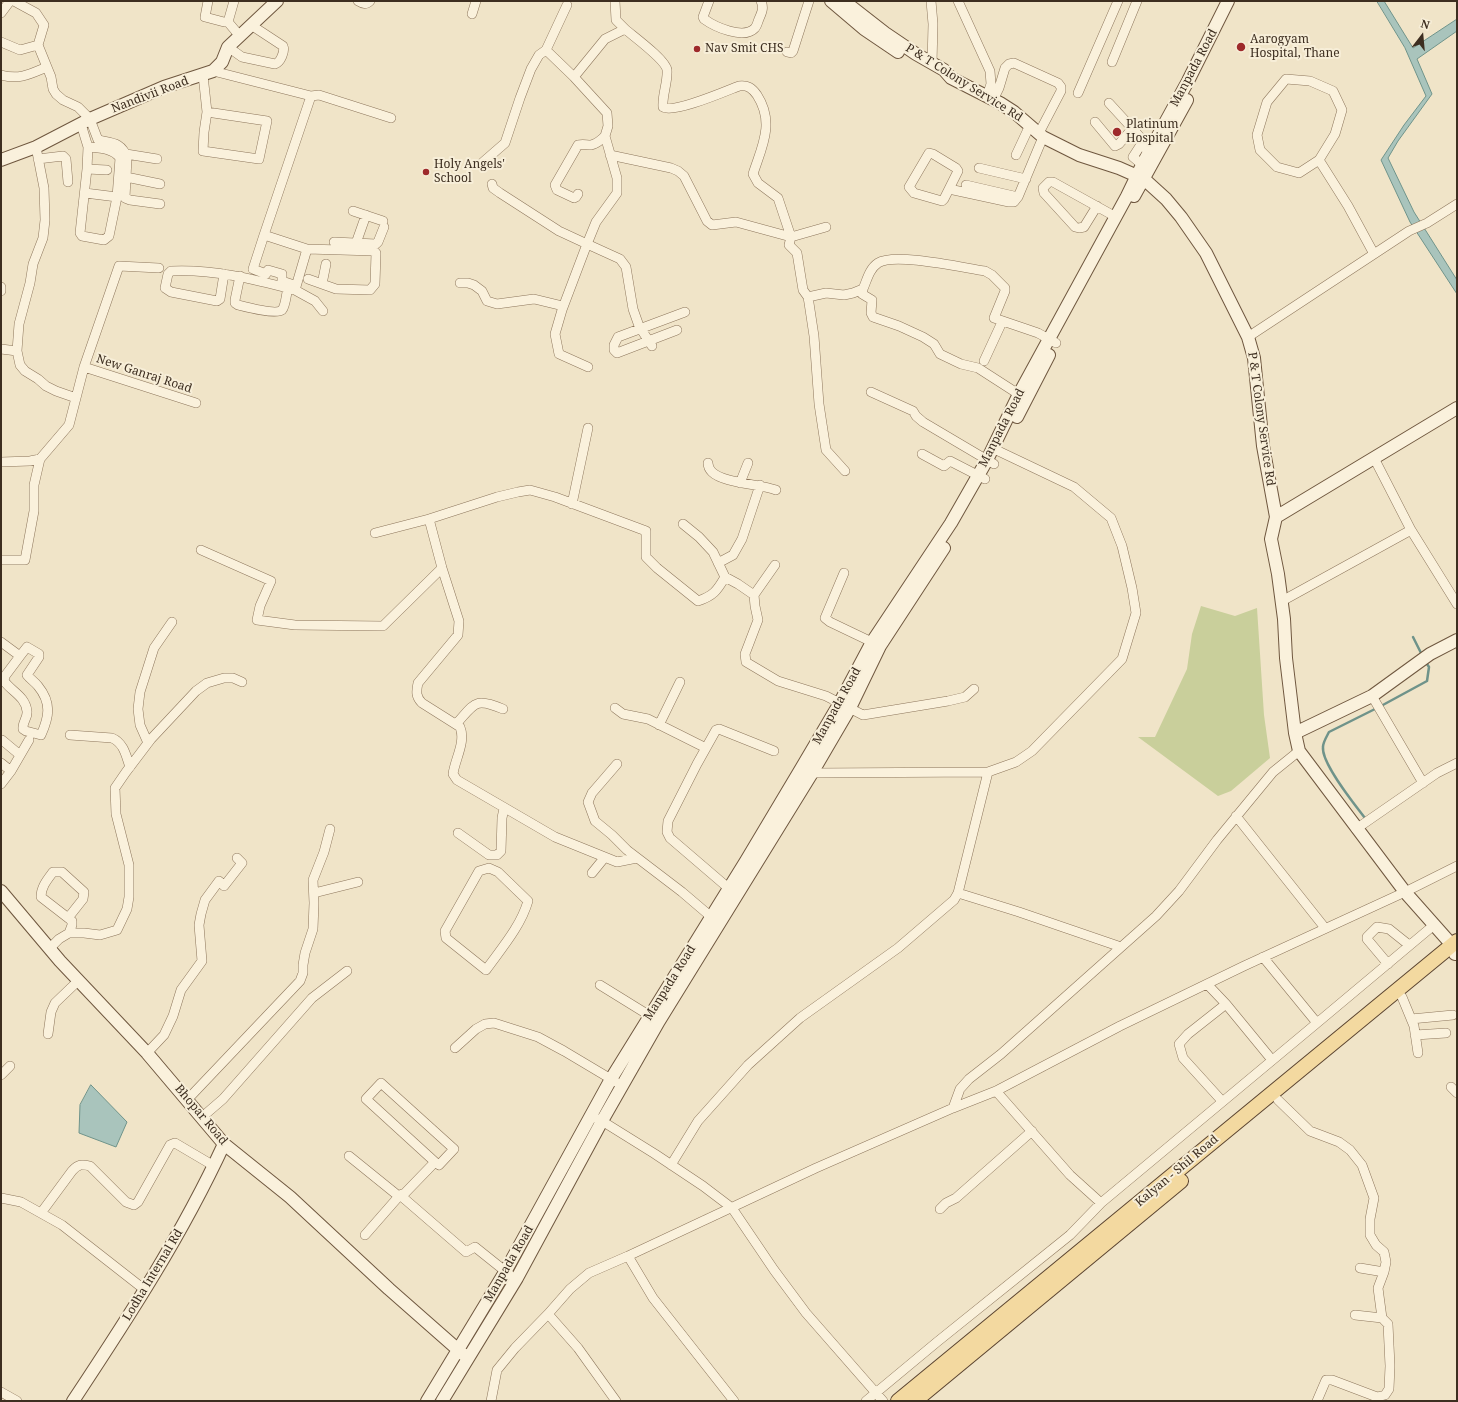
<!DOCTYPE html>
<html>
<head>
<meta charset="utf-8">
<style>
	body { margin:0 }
	#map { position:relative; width:1458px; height:1402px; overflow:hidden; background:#f0e4c8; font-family:"Noto Serif",serif }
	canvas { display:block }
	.frame { position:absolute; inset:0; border:2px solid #3d2e20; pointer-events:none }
	.north { position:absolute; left:1402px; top:16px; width:40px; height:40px; -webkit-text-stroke:3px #f7eed8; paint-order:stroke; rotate:16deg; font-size:11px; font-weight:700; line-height:16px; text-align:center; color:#3d2e20 }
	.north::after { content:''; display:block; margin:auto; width:14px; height:18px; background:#3d2e20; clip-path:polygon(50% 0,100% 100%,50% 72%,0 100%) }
</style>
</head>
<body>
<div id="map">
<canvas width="1458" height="1402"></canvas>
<div class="frame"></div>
<div class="north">N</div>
</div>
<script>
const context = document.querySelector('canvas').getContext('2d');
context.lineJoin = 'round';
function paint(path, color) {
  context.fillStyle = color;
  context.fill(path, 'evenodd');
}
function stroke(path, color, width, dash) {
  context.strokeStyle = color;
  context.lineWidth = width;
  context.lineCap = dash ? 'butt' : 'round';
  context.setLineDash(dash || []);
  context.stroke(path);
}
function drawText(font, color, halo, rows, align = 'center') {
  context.font = font + ' "Noto Serif",serif';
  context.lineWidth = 4;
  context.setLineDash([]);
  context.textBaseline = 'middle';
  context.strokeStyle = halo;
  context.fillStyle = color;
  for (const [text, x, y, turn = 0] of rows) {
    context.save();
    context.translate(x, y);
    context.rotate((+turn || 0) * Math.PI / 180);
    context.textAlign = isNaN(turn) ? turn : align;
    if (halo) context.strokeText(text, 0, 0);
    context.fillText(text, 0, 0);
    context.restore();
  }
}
const green = new Path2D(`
	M 1201,606 L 1235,616 L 1257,608 L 1264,715 L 1270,758 L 1231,791 L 1218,796 L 1138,737 L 1155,737 L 1187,669 L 1192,634 Z`);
const water = new Path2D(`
	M 1377,1 L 1384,1 L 1413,48 L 1457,19 L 1457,31 L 1417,59 L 1432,94 L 1398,141 L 1388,158 L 1414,212 L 1457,280 L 1457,294 L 1410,222 L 1381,160 L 1404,125 L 1426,96 L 1405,48 Z
	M 91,1085 L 127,1122 L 116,1147 L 79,1133 L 80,1105 Z`);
const stream = new Path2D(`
	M 1413,637 L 1422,655
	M 1381,706 L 1427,681 L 1429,667 L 1425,661
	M 1365,818 C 1355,805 1321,763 1323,747 C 1323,742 1327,736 1329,732 L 1377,708`);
const street = new Path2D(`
	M 14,1 L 36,13 L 44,25 L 38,45 L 51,77 L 53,89 L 56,94 L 63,100 L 78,107 L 90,119 L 98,140 C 112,143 122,142 127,158 L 125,198 L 130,200 L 160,204
	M 208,1 L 205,17 L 224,22 L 228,22
	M 358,1 C 363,4 366,5 370,1
	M 709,1 L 703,17 L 704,19 C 715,27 744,40 755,28 C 757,26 758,21 759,19 C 762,12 764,8 761,1
	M 931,1 L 933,24 L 932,64
	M 958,1 L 990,71 L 991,84 L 987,96
	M 1,13 L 10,1
	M 472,14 L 476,1
	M 228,22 L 234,1
	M 228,22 L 239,35
	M 625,29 C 633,36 666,60 667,70 C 668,82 662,95 663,107 C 673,114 726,91 739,86 C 748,85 752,88 757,95 C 775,123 762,146 753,174 L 758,183 L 778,198 L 791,237
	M 1,42 L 20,50 L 38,45
	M 228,47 L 242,57 L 275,64 C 281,62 285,51 283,46 L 251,25
	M 546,50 L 567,5
	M 787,52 L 791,53 L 793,51 L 809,1
	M 1112,62 L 1137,1
	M 213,71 L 311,96 L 264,235 L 307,249 L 295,290 C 253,279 214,269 171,271 L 168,274 L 165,288 L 171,292 L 217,301 L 220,299 L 224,274
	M 1,75 C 20,80 30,74 47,67
	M 203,75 L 207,112 L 204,132 L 203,151 L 259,159 L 267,121 L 207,112
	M 1078,93 L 1118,1
	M 311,96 L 319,95 L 391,118
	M 993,100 L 999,88 L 1005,68 L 1009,64 L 1014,63 L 1058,83 L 1061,87 L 1061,91 L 1039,133
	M 1109,103 L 1141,138 L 1143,146 L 1149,152
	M 1095,122 L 1115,146 L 1119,144 L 1132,129
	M 81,124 L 88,147 C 99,148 113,148 120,158 L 117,197 L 109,236 L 104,240 L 82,236 L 80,233 L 87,169 L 88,147
	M 1142,143 L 1133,157 L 1146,168
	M 36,147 L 44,188 L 45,220 L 43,238 L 33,264 L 30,283 L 19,324 L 17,351 L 20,365 L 25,371 L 38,379 L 46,386 L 56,391 L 76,398
	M 929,153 L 933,154 L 956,168 L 958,171 L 944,199 L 942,201 L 914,193 L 909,187 Z
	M 126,154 L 157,159
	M 610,155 L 671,168 L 678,171 L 684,176 L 707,221 L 712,225 L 736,222 L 791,237
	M 1016,155 L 1030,125
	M 38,159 L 63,156 L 66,159 L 68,182
	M 1319,160 L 1299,173 L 1277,167 L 1260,150 L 1257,135 L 1267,102 L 1286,79 L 1310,81 L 1333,91 L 1342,110 L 1335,134 L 1319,160 L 1348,206 L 1374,254
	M 482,163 L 505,143 L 520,98 L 531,69 L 539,55 L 546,50 L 574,77 L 605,39 L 625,29 L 616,20 L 615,1
	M 979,168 L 1026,179
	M 87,169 L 107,170
	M 126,177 L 160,184
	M 492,184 L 493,188 L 500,193 L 559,231 L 587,244 L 596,222 L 617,193 L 617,178 L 605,136 L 608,126 L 607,113 L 574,77
	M 966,185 L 1018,197
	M 949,189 L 1009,202 L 1014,202 L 1018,197 L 1043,137
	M 85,193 L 117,197
	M 578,194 L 576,197 L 574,198 L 557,190 L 555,185 L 578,145 C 583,144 586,145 591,145 C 597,144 601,140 605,136
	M 1097,206 L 1084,227 L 1079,228 L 1075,227 L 1044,193 L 1043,188 L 1049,182 L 1053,182 L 1116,217
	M 353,211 L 383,221
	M 826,227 L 791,237 L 789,245 L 797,253 L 803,290 L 808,297 L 809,303 L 814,336 L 819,404 L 826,450 L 845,471
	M 264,235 L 253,269 L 266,274 L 268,270 L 282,274 L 282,281 L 291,284
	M 334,242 L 376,244 L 378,242 L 384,227
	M 307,249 L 374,251 L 376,253 L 375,284 L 370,290 L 336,289 L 308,279
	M 354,249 L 366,215
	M 240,276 L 235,300 L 235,303 L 238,305 C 246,307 276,315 282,310 C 286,305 286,294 288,288
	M 460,283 L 468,283 L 474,285 L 482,291 L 487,301 L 497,304 L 534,299 L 563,306
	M 322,284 L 326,264
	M 1,287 L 1,291
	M 863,289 L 862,294 L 872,300 L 871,313 L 873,317 L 899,326 L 923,337 L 934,344 L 940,354 L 961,364 L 978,368 L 1023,397
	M 295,290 L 315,301 L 323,311
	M 808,297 L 826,293 L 844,295 L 853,293 L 863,289 C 867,280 869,269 878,263 C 894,252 964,268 985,271 L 992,275 L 1005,288 L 1005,291 L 994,318 L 1038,333 L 1056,343
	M 677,330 L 617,353 L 614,350 L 614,345 L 618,337 L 685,312
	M 1248,337 L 1409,231 L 1427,223 L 1457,204
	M 1,349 L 17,351
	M 984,361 L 1002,322
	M 84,367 L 196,403
	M 588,367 L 559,354 L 555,334 L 562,310 L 587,244 L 620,259 L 626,267 L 633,309 L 639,326 L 652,346
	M 871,392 L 913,411 L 916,416 L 923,422 L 994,464
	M 922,454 L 944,466 L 950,461 L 985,479
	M 1,462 L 30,461 L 40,459 L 69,425 L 84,367 L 119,266 L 159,268
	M 708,463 C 708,466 709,469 712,472 C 723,483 760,484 776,490
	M 740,483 L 748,463
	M 572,504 L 588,428
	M 683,524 L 699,537 L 713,552 L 725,577 L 738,584 L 754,595 L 755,606 L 758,620 L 745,654 L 746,662 L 778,681 L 826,696 L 863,715 L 948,701 L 965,697 L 974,689
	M 1411,530 L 1457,604
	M 375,533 L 429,519
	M 201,550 L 271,581 L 260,606 L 257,620 L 295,625 L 383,626 L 442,568
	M 1,560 L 25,560 L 34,511 L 34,485 L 40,459
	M 718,563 L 733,555 L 742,539 L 760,485
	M 844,573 L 825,618 L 830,622 L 876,644
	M 754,595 L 775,565
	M 1282,601 L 1411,530 L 1374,458
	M 1,642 L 20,656 L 27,647 L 39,654 L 39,657 L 27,675 C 30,679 35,682 38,686 C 52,703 49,717 41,735 L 26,731 L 23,729 C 22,722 28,718 27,711 C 25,696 12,692 4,681 L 5,676 L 20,656
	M 1372,696 L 1423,783
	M 615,708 L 623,714 L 648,719 L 706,748
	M 457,723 C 475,703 475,697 503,709
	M 659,725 L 680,682
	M 70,735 L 112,738 C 124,743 126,756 130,767
	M 2,740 L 20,755
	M 148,743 L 140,725 L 138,709 L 140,692 L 154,648 L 172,622
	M 1,763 L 11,771
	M 617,764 L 592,793 L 588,802 L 595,821 L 612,835 L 627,850 L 682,892 L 716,921
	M 808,770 L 812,773 L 988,772 L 1016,762 L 1032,751 L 1122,659 L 1136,613 L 1132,588 L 1122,546 L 1111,518 L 1074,487 L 992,448
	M 988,772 L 958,893 L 1019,912 L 1121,947
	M 1,784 L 11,771 L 29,740
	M 1236,816 L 1325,928
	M 1356,829 L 1437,773 L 1457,763
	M 458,833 L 489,855 L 497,855 L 501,851 L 502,818 L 504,808
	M 637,858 L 617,862 L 555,837 L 457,780 L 453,774 C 455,759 466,742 460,727 L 422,703 C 416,697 416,692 418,683 L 458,635 L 459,621 L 442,568 L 429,519 L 497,497 L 518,492 L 530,490 L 555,497 L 646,531 L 646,557 L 657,568 L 698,601 C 713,596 717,591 725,577
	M 489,868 L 498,872 L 528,901 C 521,926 501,949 486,970 L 446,938 L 445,931 L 479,871 Z
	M 592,873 L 605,857
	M 733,892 L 670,838 L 667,832 L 668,821 L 697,764 L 716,730 L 719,729 L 774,751
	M 314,893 L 358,882
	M 68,918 L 83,899 L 84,892 L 62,872 L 53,872 C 47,880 41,887 41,897 L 72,921 L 72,925 L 69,933
	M 50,948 L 59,939 L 69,933 L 84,933 L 100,935 L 117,930 L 127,909 L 129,897 L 129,865 L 116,814 L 115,788 L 126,772 L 151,739 L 196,691 L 207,683 L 224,678 L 233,678 L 242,682
	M 1388,964 L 1367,939 L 1367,937 L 1377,927 L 1389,929 L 1409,945
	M 1207,984 L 1226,1004 L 1188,1034 L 1179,1044 L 1183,1058 L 1222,1101
	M 600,985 L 655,1019
	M 1402,997 L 1414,1026 L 1418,1053
	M 1226,1004 L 1272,1060
	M 1411,1019 L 1453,1015
	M 1317,1023 L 1434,925
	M 48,1034 L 51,1012 L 55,1003 L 79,980
	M 1415,1035 L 1446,1033
	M 455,1048 L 476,1029 L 485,1024 L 494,1023 L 538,1037 L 564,1051 L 616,1082
	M 147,1053 L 164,1035 L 173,1016 L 181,990 L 202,961 L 199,925 L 201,914 L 205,900 L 219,881 L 224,886 L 242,863 L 237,858
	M 1,1075 L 10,1066
	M 1451,1087 L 1457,1093
	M 996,1091 L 1070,1175 L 1101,1203
	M 187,1100 L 300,981 L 303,973 L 303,965 L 305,953 L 313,929 L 314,903 L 313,880 L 324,852 L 330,829
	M 1278,1100 L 1310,1131 L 1339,1142 L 1350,1150 L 1362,1165 L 1374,1198 L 1370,1219 L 1370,1235 L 1376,1245 L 1384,1252 L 1386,1262 L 1384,1272 L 1378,1288 L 1382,1318 L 1388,1324 L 1390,1366 L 1389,1389 L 1385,1395 L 1377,1397 L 1332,1380 L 1326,1380 L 1317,1401
	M 953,1108 L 960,1089 L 969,1079 L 1001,1054 L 1156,916 L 1179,891 L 1217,840 L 1273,772 L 1299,751
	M 591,1116 L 602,1121 L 655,1154 L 703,1186 L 732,1208 L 774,1270 L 806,1313 L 883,1401
	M 201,1118 L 223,1099 L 312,998 L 347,971
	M 349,1156 L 396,1194 L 400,1195 L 405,1193 L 435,1162 L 439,1165 L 454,1149 L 381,1083 L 366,1099 L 435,1162
	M 671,1165 L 698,1121 L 748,1065 L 800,1018 L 898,948 L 954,900 L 958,893
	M 1,1198 L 21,1202 L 62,1225 L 145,1290
	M 940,1209 L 946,1203 L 956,1198 L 1032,1131
	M 41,1213 L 72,1171 C 78,1164 82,1164 90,1166 L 126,1202 L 134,1205 L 138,1202 L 170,1145 L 175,1143 L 214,1166
	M 365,1235 L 400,1195 L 466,1252 L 475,1247 L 510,1275
	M 628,1256 L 653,1298 L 734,1401
	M 1360,1268 L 1384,1272
	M 548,1314 L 578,1348 L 616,1401
	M 1355,1315 L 1382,1318
	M 1,1392 L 17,1401
	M 491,1401 L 497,1370 L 515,1348 L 548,1314 L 570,1289 L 589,1273 L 628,1256 L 816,1168 L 953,1108 L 996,1091 L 1120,1026 L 1244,966 L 1405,892 L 1457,866
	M 866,1401 L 937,1342 L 1070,1235 L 1101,1203 L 1317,1023 L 1263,957`);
const secondary = new Path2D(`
	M 831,1 L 864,29 L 898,52
	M 844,1 L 885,33 L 916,54 L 944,70 L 951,78 L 1000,103 L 1014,112 L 1043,137 L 1079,155 L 1119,168 L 1144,179 L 1166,199 L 1181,217 L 1206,253 L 1248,337 L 1254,358 L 1263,446 L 1276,517 L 1271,539 L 1278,574 L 1284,619 L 1286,658 L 1295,733 L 1299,751 L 1405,892 L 1452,945 L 1455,954
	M 1,160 L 36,147 L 90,119 L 164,87 L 213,71 L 222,62 L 228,47 L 277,1
	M 1134,196 L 1187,100
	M 1017,417 L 1049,355
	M 1276,517 L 1457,408
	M 1295,733 L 1372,696 L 1430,654 L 1457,640
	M 1,891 L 60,961 L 147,1053 L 224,1144 L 290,1197 L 389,1289 L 464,1355
	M 73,1401 C 128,1318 182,1235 224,1144
	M 427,1401 L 505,1272 L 611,1079 L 746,861 L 802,767 L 838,706 L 872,642 L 951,523 L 987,460 L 1019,394 L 1127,196 L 1142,165 L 1188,81 L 1228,1
	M 442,1401 L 517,1278 L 602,1121 L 659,1021 L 812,773 L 850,708 L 880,646 L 944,548`);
const primary = new Path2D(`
	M 898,1401 L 1457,941
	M 915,1401 L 1181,1181`);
const markers = [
	[1241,47,5,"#9e2a2b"],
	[697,49,4,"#9e2a2b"],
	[1117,132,5,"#9e2a2b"],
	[426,172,4,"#9e2a2b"]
];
const poiNames = [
	["Aarogyam",1250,40],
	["Hospital, Thane",1250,54],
	["Nav Smit CHS",705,49],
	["Platinum",1126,125],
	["Hospital",1126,139],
	["Holy Angels'",434,165],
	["School",434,179]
];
const streetNames = [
	["Manpada Road",1194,68,-62],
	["P & T Colony Service Rd",964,83,32],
	["Nandivii Road",150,95,-21],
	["New Ganraj Road",144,374,18],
	["P & T Colony Service Rd",1261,419,82],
	["Manpada Road",1002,428,-63],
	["Manpada Road",837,706,-61],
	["Manpada Road",670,983,-58],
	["Bhopar Road",201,1115,50],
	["Kalyan - Shil Road",1177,1171,-40],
	["Manpada Road",509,1264,-60],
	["Lodha Internal Rd",153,1275,-59]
];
paint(green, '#c9cf9b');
paint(water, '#a9c4bc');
stroke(water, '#6f938a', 1);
stroke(stream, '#6f938a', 2.5);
stroke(street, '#8d765c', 10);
stroke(secondary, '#6f573f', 14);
stroke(primary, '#5b4430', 16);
stroke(street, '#faf1dc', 9);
stroke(secondary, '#faf1dc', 12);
stroke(primary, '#f3d9a0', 14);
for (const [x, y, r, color] of markers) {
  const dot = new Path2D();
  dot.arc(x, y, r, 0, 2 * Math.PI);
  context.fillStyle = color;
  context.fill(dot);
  stroke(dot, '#f7eed8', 1.5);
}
drawText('12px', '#3d2e20', '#f7eed8', poiNames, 'left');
drawText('12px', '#3d2e20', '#f7eed8', streetNames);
</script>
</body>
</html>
